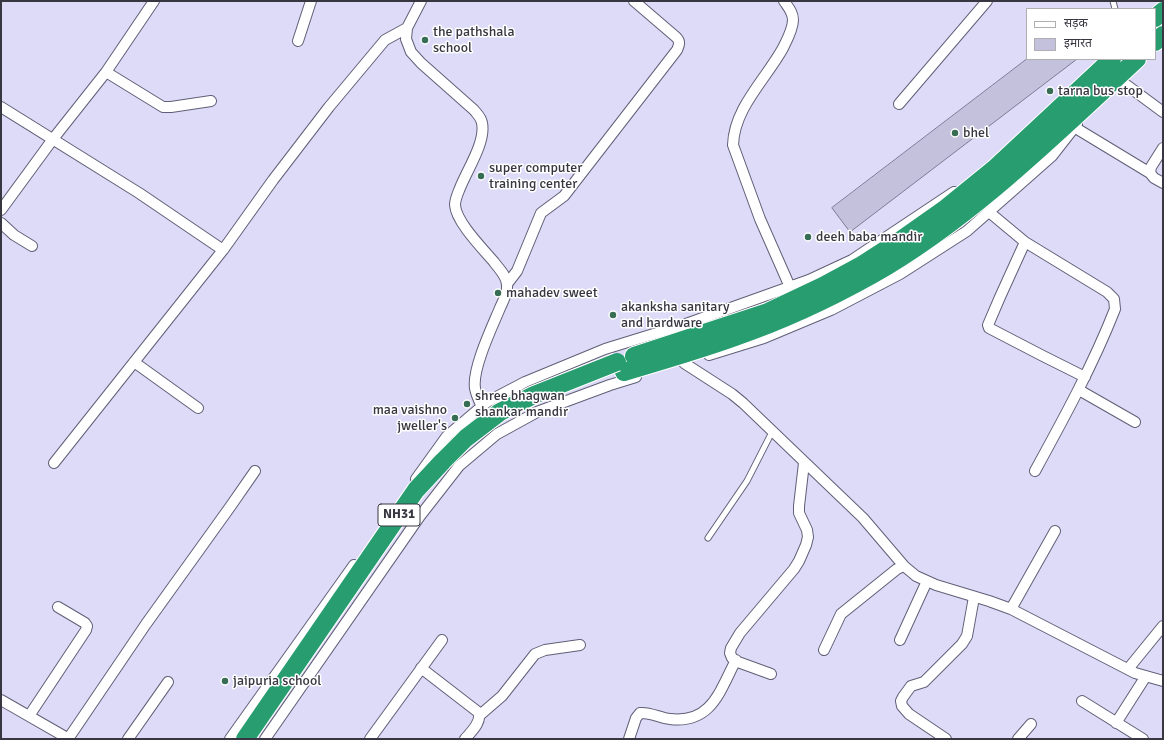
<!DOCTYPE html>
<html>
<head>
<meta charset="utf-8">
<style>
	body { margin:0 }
	#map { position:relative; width:1164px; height:740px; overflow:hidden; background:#dddbf7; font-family:Signika,"Noto Sans Devanagari",sans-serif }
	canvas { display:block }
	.frame { position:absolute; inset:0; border:2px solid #373641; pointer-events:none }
	.legend { position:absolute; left:1026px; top:8px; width:130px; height:52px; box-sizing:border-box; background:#fff; border:1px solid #afafb3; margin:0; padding:5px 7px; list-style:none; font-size:12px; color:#373641 }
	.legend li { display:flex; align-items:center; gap:8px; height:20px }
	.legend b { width:20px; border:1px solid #afafb3 }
</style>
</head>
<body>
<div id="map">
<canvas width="1164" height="740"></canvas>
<div class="frame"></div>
<ul class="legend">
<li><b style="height:5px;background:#fff"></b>सड़क</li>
<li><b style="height:11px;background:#c4c1dd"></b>इमारत</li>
</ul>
</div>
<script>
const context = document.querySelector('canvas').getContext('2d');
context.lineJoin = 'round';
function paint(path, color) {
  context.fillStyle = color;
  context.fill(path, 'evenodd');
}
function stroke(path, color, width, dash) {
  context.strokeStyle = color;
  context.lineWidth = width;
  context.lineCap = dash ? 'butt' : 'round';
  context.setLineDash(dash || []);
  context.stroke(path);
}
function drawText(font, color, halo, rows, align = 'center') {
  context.font = font + ' Signika,sans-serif';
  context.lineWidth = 3;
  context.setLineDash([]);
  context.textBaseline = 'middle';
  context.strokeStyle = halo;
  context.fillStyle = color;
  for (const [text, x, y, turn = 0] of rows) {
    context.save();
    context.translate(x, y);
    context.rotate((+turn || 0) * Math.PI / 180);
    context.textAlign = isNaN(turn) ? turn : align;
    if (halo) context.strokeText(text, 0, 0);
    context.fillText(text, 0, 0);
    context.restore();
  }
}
const building = new Path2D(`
	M 1027,59 L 1077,59 L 850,232 L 832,208 Z`);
const lane = new Path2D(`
	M 1113,1 L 1115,9
	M 708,538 L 747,481 L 772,432`);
const street = new Path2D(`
	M 421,1 L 407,28 L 406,39 L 411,52 L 421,63 L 474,110 C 477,114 481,117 482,123 C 486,142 467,170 460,188 C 458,193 455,199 455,205 C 456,222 483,249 494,262 C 499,269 507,276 507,285 C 508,293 503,301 500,308 C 492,327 472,369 475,388 C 476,396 481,404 484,411
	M 784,1 C 788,7 793,12 793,20 C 793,29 787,40 783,48 C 766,79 734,108 733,145 L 760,219 L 790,287
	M 298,41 L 311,1
	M 106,72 L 163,107 L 171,107 L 211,101
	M 1117,78 L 1163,112
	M 899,104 L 987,1
	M 1,107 L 139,193 L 223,250
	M 1074,127 L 1150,173
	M 1163,148 L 1151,167 L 1150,173 L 1154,178 L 1163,183
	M 1,210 L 53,139 L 106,72 L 154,1
	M 989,212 L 1025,242 L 1107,292 L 1114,299 L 1115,309 C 1093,365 1064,418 1035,471
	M 1,223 L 14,235 L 32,246
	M 1025,242 L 1000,297 L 988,325 L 989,328 L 1043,356 L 1085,377
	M 507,284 L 517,271 L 541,213 L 564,196 L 677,50 C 679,45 681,42 676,37 L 634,1
	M 709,355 L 764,338 L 831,310 L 900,274 L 967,231 L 1052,156 L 1077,124
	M 134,362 L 198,408
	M 684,363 L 732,394 L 743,403 L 863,518 L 904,566 L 916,576 L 936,585 L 989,601 L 1011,609 L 1135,673 L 1163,681
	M 1079,390 L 1135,422
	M 54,463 L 223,250 L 273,180 L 329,107 L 385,40 L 407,28
	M 416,479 L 447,436 L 487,402 L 525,382 L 605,349 L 686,324 L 809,280 L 852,260 L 954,192
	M 1011,609 L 1055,531
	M 900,640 L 927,581
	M 824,650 L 841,614 L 897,569 L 904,566
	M 421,668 L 478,712 C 483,721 471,732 465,739
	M 1128,669 L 1163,626
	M 771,674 L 738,662 L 732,658 L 730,653 L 731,648 L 740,633 L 794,569 L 799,561 L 806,545 L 808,537 L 807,530 L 799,513 L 799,506 L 804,463
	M 1,700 L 69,739
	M 1082,701 L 1143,739
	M 480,715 L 502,696 L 535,654 L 545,650 L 580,645
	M 29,716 L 86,630 L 87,626 L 85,623 L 58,607
	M 1116,723 L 1146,676
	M 68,739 L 146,624 L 230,507 L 255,471
	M 128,739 L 168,682
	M 230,739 L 354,565
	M 265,739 L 420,516 L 459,466 L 497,434 L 537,412 L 610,385 L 636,377
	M 370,739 L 442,640
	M 629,739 L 636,718 L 640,713 C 650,712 660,718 670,719 C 712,724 720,690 736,660
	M 946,739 L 909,714 L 902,706 L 901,701 L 903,697 L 911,686 L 924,682 L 962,644 L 967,636 L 974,597
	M 1018,739 L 1031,724`);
const highway = new Path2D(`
	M 1155,18 L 1163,11
	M 1155,42 L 1163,35
	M 634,356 L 768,312 L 823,286 L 860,266 L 902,239 L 946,208 L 994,169 L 1112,59
	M 624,372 C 661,361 699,350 735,337 C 782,321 829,299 872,275 C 969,220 1055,135 1137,59`);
const highwayBridge = new Path2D(`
	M 245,739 L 416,490 L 443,461 L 466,438 L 500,412 L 534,395 L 617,362`);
const markers = [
	[425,40,4,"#366d54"],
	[1050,91,4,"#366d54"],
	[955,133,4,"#366d54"],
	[481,176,4,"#366d54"],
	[808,237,4,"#366d54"],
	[498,293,4,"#366d54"],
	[613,315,4,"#366d54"],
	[467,404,4,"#366d54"],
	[455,418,4,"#366d54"],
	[225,681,4,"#366d54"]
];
const shields = [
	[399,515,42]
];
const shieldNames = [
	["NH31",399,515]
];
const poiNames = [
	["the pathshala",433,32],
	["school",433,48],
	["tarna bus stop",1058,91],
	["bhel",963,133],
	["super computer",489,168],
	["training center",489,184],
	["deeh baba mandir",816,237],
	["mahadev sweet",506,293],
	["akanksha sanitary",621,307],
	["and hardware",621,323],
	["shree bhagwan",475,396],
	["shankar mandir",475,412],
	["maa vaishno",447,410,"right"],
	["jweller's",447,426,"right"],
	["jaipuria school",233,681]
];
paint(building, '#c4c1dd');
stroke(building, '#7d7b94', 1);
stroke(lane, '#615f77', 7);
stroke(street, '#615f77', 12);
stroke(highway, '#fff', 20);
stroke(lane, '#fff', 5);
stroke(street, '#fff', 10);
stroke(highway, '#279d70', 18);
stroke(highwayBridge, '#fff', 20, []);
stroke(highwayBridge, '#279d70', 18);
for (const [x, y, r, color] of markers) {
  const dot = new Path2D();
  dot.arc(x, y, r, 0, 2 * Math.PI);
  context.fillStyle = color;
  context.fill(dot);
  stroke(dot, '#fff', 1.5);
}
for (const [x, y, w] of shields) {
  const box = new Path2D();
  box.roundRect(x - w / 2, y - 11, w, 22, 3);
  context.fillStyle = '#fff';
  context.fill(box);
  stroke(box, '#373641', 1);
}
drawText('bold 13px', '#373641', null, shieldNames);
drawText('14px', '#373641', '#fff', poiNames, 'left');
</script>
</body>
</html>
